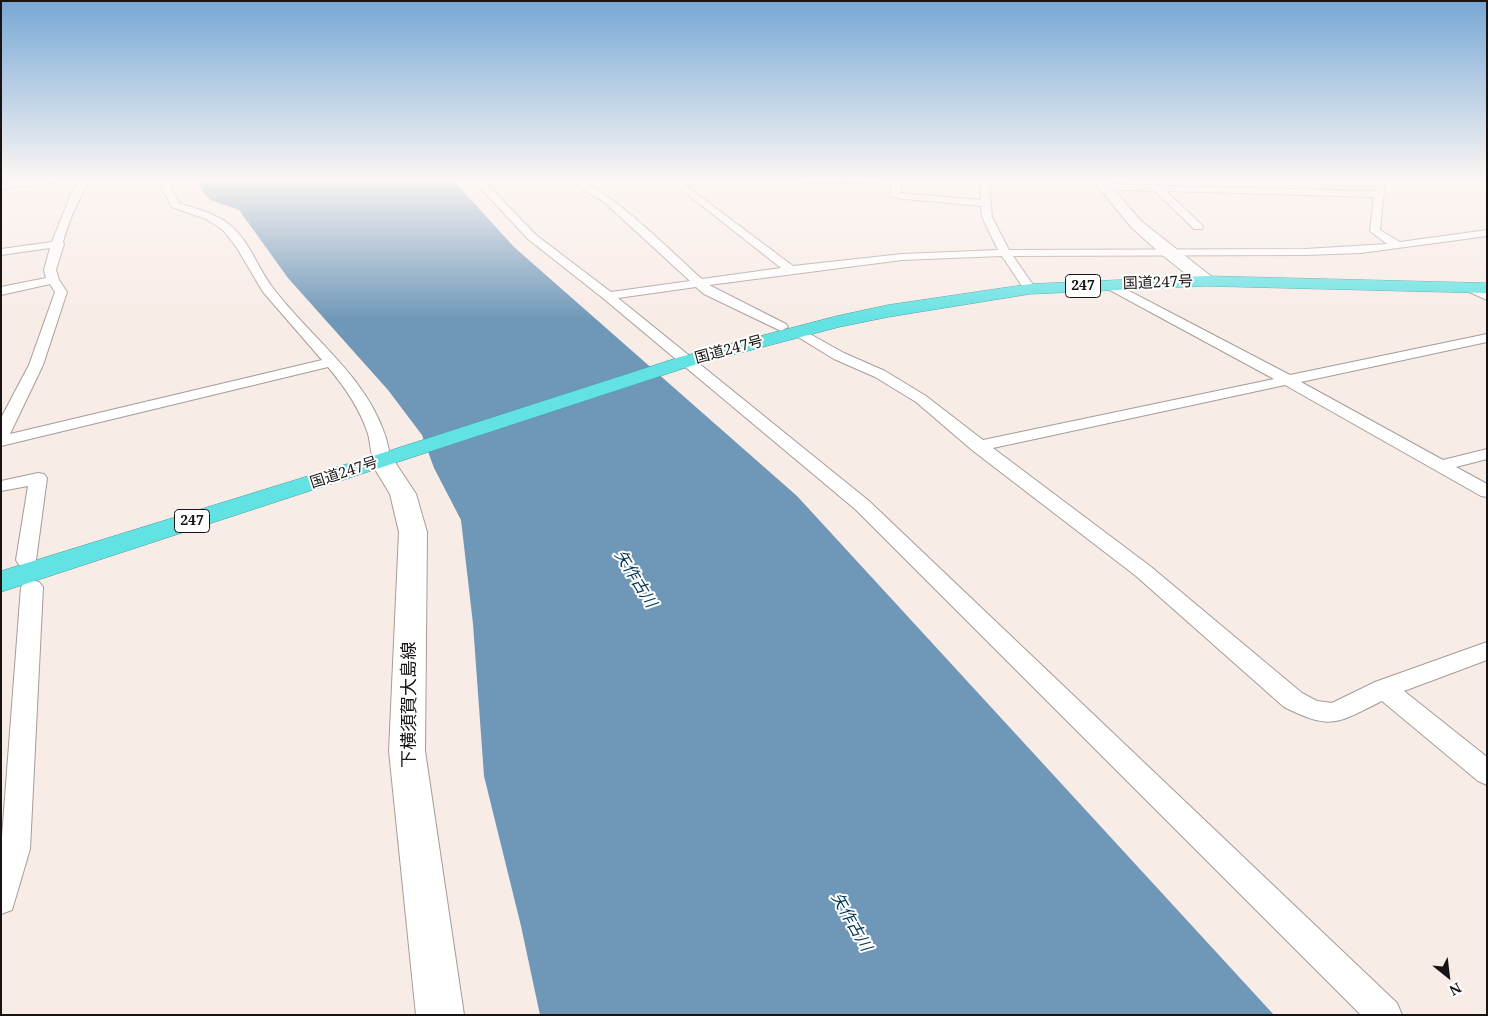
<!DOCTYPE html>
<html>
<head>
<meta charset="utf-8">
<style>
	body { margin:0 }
	#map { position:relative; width:1488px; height:1016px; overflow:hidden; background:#f8ece7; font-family:"Noto Serif",serif }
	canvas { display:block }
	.frame { position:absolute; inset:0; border:2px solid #181413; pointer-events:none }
	.north { position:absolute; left:1423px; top:951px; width:50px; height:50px; -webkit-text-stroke:4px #fff; paint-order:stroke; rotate:151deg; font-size:14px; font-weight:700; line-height:20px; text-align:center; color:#181413 }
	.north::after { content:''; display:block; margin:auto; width:18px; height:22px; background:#181413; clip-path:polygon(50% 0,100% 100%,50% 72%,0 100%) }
</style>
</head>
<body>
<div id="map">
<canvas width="1488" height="1016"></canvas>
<div class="frame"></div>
<div class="north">N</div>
</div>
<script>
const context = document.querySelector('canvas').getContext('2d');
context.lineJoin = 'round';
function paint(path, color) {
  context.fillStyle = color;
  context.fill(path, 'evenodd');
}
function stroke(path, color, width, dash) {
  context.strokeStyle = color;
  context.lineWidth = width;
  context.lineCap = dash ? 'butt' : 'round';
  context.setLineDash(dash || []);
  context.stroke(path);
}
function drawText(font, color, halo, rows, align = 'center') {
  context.font = font + ' "Noto Serif","Noto Sans JP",serif';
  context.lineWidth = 4;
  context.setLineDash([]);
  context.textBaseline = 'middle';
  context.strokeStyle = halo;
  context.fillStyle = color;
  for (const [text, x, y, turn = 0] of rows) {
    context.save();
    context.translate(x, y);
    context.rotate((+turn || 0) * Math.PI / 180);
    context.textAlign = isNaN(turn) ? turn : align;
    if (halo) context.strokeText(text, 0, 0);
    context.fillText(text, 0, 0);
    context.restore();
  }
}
const water = new Path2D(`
	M 197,179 L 452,179 L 514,247 L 797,496 L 1274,1015 L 540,1015 L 521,926 L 484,776 L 473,624 L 461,520 L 434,468 L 422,435 L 388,390 L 288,278 L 239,210 L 210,200 L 203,192 Z`);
const street = new Path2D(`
	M 38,179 L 64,179 L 59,182 L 1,189 L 1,183 Z
	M 82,179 L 91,179 C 78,199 69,220 63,242 L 64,244 L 56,270 L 59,280 L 67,292 L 43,365 L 10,434 L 322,360 L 263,292 L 237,248 L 223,230 L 206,219 L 172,207 L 160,184 L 161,179 L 169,179 L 170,184 L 179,203 C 196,209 216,213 231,226 C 250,242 258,269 273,288 C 310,337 365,375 385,435 C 388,443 389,452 391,461 L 388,465 L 382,466 L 376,465 C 370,456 371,444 368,434 C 360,409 345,387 328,367 L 1,446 L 1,418 L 29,365 L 55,292 L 50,284 L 1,295 L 1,287 L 46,278 L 44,270 L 50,248 L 1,255 L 1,249 L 52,242 L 71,194 Z
	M 472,179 L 482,179 L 536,235 L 611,292 L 690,281 L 604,202 L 579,187 L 571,179 C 600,179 677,257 702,279 L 781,268 L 668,179 L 677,179 L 793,266 L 902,254 L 998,250 L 982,217 L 981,206 L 895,198 L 890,195 L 892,184 L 800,182 L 796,179 L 899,179 L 902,181 L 900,193 L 981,200 L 980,179 L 989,179 L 992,217 L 1009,250 L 1305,249 L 1387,244 L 1370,231 L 1374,197 L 1166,191 L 1202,225 L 1203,227 L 1202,229 L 1194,229 L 1155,191 L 1102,189 L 1102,185 L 1105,184 L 1150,185 L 1154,182 L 1160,186 L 1375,191 L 1377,179 L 1385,179 L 1380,230 L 1400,242 L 1487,230 L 1487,236 L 1361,253 L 1305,255 L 1013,256 L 1036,289 L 1030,293 L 1026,292 L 1002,256 L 902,260 L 709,285 L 786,324 L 788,327 L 781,331 L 704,294 L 696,287 L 618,298 L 869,501 L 1397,1003 L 1402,1015 L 1361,1015 L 855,509 L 604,299 L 528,239 Z
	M 1110,281 L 1290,375 L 1487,334 L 1487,342 L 1301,382 L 1443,460 L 1487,449 L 1487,459 L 1456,467 L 1487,484 L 1487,497 L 1481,496 L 1285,385 L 993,448 L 1150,566 L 1302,693 L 1317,701 L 1332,703 L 1375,682 L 1487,642 L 1487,660 L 1404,691 L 1487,757 L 1487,785 L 1478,781 L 1382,701 C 1337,723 1332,731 1284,707 L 1136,576 L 972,450 L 916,402 L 875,377 L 834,359 L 798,337 L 800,334 L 810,334 L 844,353 L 885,371 L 926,396 L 983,440 L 1274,379 L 1106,288 L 1104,285 L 1106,282 Z
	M 1469,283 L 1487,291 L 1487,300 L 1465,290 L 1463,287 L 1465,284 Z
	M 38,473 L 44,474 L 47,478 L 36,560 L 33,565 L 26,567 L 19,565 L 16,560 L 28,486 L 1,491 L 1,481 Z
	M 32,580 L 39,582 L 43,587 L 30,849 L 12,910 L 1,914 L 1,850 L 21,587 L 25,582 Z`);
const secondary = new Path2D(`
	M 1092,179 L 1105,179 L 1141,221 L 1212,277 L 1214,281 L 1212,285 L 1200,285 L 1161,254 L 1131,227 Z
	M 382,454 L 391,456 L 416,494 L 427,532 L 425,751 L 464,1015 L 416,1015 L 389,751 L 399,532 L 390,494 L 370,461 L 373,456 Z`);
const highway = new Path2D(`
	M 1206,276 L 1487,283 L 1487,293 L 1206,286 L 1030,294 L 888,317 L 839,327 L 694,365 L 1,592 L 1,571 L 373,456 L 680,357 L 837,316 L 888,305 L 1030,284 Z`);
const shields = [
	[1083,286,35],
	[192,521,35]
];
const shieldNames = [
	["247",1083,286],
	["247",192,521]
];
const streetNames = [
	["国道247号",1158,283,-2],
	["国道247号",729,350,-15],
	["国道247号",344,473,-18]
];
const waterNames = [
	["矢作古川",635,579,58],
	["矢作古川",851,922,60]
];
const nearStreetnames = [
	["下横須賀大島線",410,705,-90]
];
paint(water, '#6f97b8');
stroke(street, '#a69c97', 2);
stroke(secondary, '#a69c97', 2);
stroke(highway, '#499a9a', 1);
paint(street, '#fff');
paint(secondary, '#fff');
paint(highway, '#63e2e3');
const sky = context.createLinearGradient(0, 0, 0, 321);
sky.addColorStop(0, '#77a8d5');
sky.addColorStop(0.56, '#fcf6f4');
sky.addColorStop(1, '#fcf6f400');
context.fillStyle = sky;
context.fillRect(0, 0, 1488, 321);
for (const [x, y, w] of shields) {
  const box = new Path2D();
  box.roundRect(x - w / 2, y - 11.5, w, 23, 4);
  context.fillStyle = '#fff';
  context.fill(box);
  stroke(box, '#181413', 1);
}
drawText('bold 14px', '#181413', null, shieldNames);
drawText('15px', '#181413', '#fff', streetNames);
drawText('italic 16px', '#013757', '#fff', waterNames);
drawText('18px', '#181413', '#fff', nearStreetnames);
</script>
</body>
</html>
